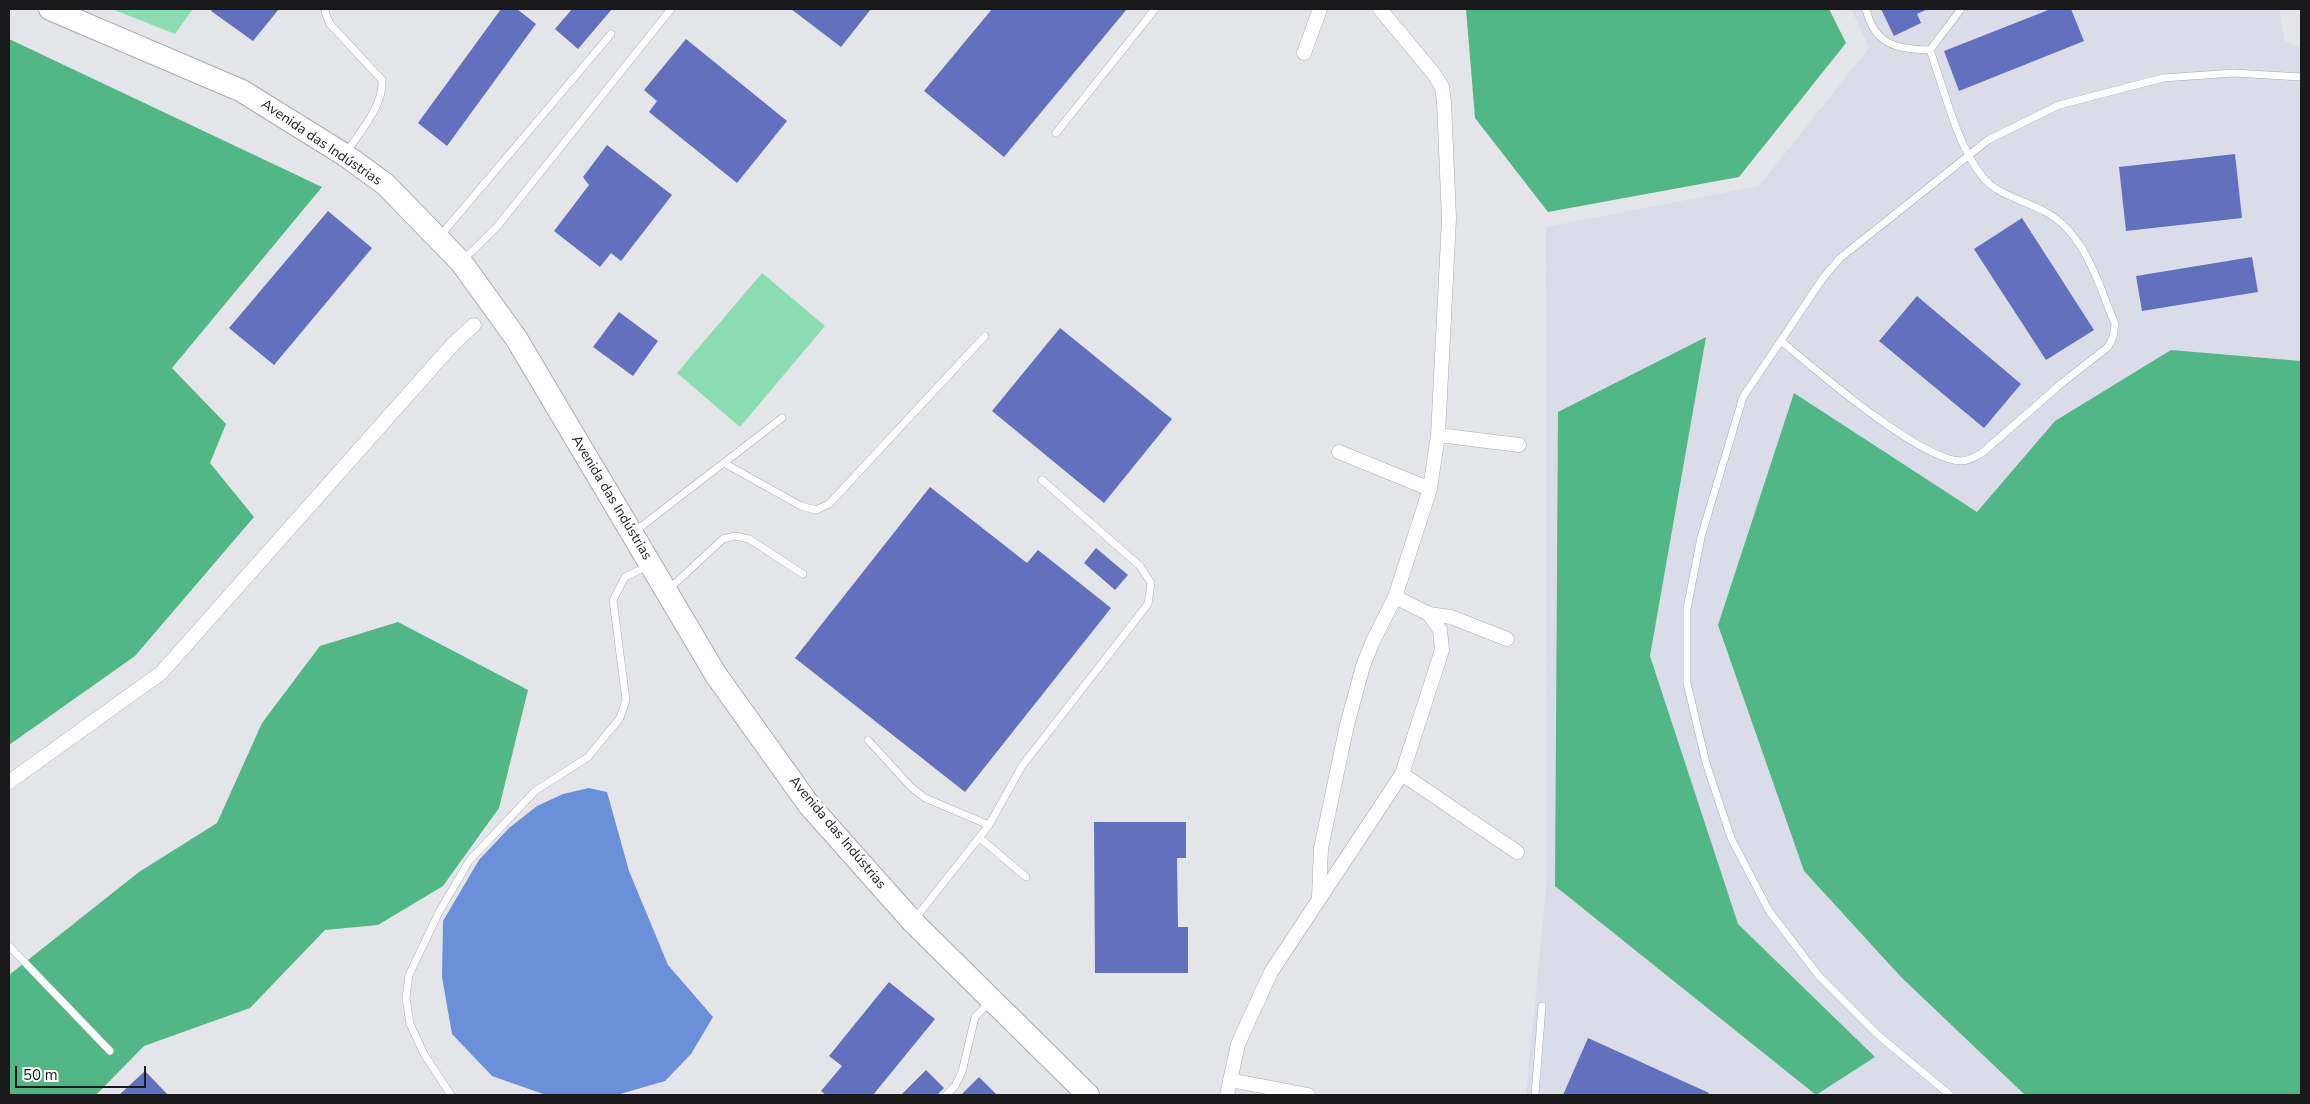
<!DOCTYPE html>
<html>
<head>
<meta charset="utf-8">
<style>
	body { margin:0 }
	#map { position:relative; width:2310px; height:1104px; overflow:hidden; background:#e4e5e8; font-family:"Nunito Sans",sans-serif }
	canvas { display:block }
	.frame { position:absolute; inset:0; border:10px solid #19191b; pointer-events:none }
	.scale { position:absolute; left:15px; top:1066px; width:131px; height:22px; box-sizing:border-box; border:2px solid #19191b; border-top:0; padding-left:6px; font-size:15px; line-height:18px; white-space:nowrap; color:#19191b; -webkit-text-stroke:4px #fff; paint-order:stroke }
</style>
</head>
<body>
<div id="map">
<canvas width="2310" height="1104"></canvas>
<div class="frame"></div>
<div class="scale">50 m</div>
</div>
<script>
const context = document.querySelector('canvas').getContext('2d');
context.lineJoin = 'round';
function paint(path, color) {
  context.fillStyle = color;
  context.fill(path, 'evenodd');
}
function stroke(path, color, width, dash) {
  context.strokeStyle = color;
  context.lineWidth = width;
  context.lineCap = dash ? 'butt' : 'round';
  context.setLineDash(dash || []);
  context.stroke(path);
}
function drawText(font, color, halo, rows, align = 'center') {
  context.font = font + ' "Nunito Sans",sans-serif';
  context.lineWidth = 5;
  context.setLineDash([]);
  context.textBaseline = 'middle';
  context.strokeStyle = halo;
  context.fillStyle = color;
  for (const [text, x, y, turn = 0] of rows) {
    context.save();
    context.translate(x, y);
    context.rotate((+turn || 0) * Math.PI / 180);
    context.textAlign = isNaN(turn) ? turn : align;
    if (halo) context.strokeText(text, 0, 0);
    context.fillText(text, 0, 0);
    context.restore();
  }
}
const built = new Path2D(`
	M 1851,9 L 2279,9 L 2285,42 L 2301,48 L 2301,1095 L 1526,1095 L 1547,879 L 1546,227 L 1759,186 L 1869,48 Z`);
const green = new Path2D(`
	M 112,9 L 193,9 L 175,34 Z
	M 762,273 L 825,326 L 740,427 L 677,373 Z`);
const forest = new Path2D(`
	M 1466,9 L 1829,9 L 1846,43 L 1739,177 L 1548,212 L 1475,118 Z
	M 9,39 L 322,187 L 172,368 L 226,424 L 210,463 L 254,517 L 135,656 L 9,745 Z
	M 1706,337 L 1650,656 L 1738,924 L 1875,1057 L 1816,1095 L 1555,886 L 1558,412 Z
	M 2171,350 L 2301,361 L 2301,1095 L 2025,1095 L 1901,977 L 1804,871 L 1718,625 L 1794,393 L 1977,512 L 2055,421 Z
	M 398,622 L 528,690 L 499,808 L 443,886 L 378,925 L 325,930 L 250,1008 L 144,1046 L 96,1095 L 9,1095 L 9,975 L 139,872 L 217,823 L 262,723 L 320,646 Z`);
const water = new Path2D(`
	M 589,788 L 607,792 L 629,871 L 668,965 L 713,1017 L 691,1054 L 665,1081 L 617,1095 L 546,1095 L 492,1076 L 452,1034 L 442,977 L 443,921 L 479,860 L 509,828 L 537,806 L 563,794 Z`);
const building = new Path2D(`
	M 213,9 L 279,9 L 253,41 L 211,11 Z
	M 501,9 L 517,9 L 536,24 L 447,146 L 418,123 Z
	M 572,9 L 612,9 L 578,49 L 555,29 Z
	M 791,9 L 871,9 L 841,47 Z
	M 992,9 L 1127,9 L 1004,157 L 924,91 Z
	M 1881,9 L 1928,9 L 1917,14 L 1921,23 L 1894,36 Z
	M 2051,9 L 2071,9 L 2084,41 L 1959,91 L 1944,51 Z
	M 686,39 L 787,121 L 737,183 L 649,112 L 657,101 L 644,90 Z
	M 607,145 L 672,195 L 621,261 L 611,253 L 600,267 L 554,231 L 589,185 L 583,177 Z
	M 2235,154 L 2242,218 L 2126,231 L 2119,167 Z
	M 328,211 L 372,248 L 274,365 L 229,328 Z
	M 2022,218 L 2094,330 L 2046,360 L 1974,249 Z
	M 2252,257 L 2258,292 L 2142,311 L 2136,276 Z
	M 1917,296 L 2021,384 L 1984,428 L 1879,341 Z
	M 619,312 L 658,341 L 633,376 L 593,347 Z
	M 1060,328 L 1172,419 L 1104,503 L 992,411 Z
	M 930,487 L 1027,563 L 1038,550 L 1111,608 L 965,792 L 795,658 Z
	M 1096,548 L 1128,575 L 1115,590 L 1084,563 Z
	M 1094,822 L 1186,822 L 1186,858 L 1177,858 L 1178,927 L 1188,927 L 1188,973 L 1095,973 Z
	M 889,982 L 935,1019 L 873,1095 L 826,1095 L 821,1091 L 842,1066 L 829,1056 Z
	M 1588,1038 L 1709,1093 L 1707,1095 L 1563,1095 Z
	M 926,1070 L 944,1088 L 937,1095 L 901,1095 Z
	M 145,1071 L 168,1095 L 119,1095 Z
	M 979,1077 L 997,1095 L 961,1095 Z`);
const lane = new Path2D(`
	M 326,9 L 325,12 L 330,24 L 382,80 C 384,105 360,132 346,153
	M 1866,9 C 1875,46 1897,49 1930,50
	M 1056,133 L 1155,9
	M 440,236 L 611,34
	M 463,260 L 496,228 L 671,9
	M 1781,341 C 1815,369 1919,460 1961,461 C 1969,461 1974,457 1982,453 L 2062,383 L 2108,347 L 2113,337 L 2115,324 C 2098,284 2086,233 2044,211 C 2024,200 1996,195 1982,176 C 1957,145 1944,89 1930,50 L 1961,9
	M 724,463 L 801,506 L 816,510 L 829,504 L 985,336
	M 634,532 L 782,418
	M 669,589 L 723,539 L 735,536 L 749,539 L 803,574
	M 868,740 L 911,787 L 925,798 L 989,825
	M 980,838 L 1026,877
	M 914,920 L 989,825 L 1022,766 L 1148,604 L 1151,583 L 1140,566 L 1042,480
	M 9,946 L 110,1051
	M 451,1095 L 424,1054 L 410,1024 L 406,998 L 409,975 L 439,912 L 469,861 L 535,791 L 588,757 L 620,718 L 626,700 L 613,600 L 625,577 L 648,566
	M 946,1095 L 955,1086 L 962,1072 L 975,1017 L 990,1002
	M 1535,1095 L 1542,1006
	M 1950,1095 L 1878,1035 L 1819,976 L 1769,911 L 1731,838 L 1706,763 L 1687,683 L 1687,609 L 1701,537 L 1743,397 L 1823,278 L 1840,258 L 1988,140 L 2059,105 L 2163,78 L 2234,73 L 2301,77`);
const street = new Path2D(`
	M 1304,53 L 1320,9
	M 1438,435 L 1519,445
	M 1339,452 L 1430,489
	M 1429,614 L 1451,617 L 1507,639
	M 1402,774 L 1517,852
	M 9,782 L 161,673 L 454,343 L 474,325
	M 1319,897 L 1321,848 L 1347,725 L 1363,666 L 1372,643 L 1395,597
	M 1230,1080 L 1308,1095
	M 1227,1095 L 1238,1044 L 1271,972 L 1402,774 L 1442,650 L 1440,630 L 1429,614 L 1395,597 L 1430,489 L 1438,435 L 1449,219 L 1444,102 L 1442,87 L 1434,74 L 1380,9`);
const primary = new Path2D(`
	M 50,9 L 242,91 L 345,155 L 385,184 L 461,262 L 516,338 L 716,675 L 809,805 L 913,922 L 1088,1095`);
const streetNames = [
	["Avenida das Indústrias",321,143,34],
	["Avenida das Indústrias",611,498,59],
	["Avenida das Indústrias",837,833,50]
];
paint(built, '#dadde8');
paint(green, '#8cdcb3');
paint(forest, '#51b787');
paint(water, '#6c8fda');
paint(building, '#6270bd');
stroke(lane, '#aaabae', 8);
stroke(street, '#aaabae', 15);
stroke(primary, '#aaabae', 24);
stroke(lane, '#fff', 7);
stroke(street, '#fff', 14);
stroke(primary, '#fff', 22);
drawText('14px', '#19191b', '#fff', streetNames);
</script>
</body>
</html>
